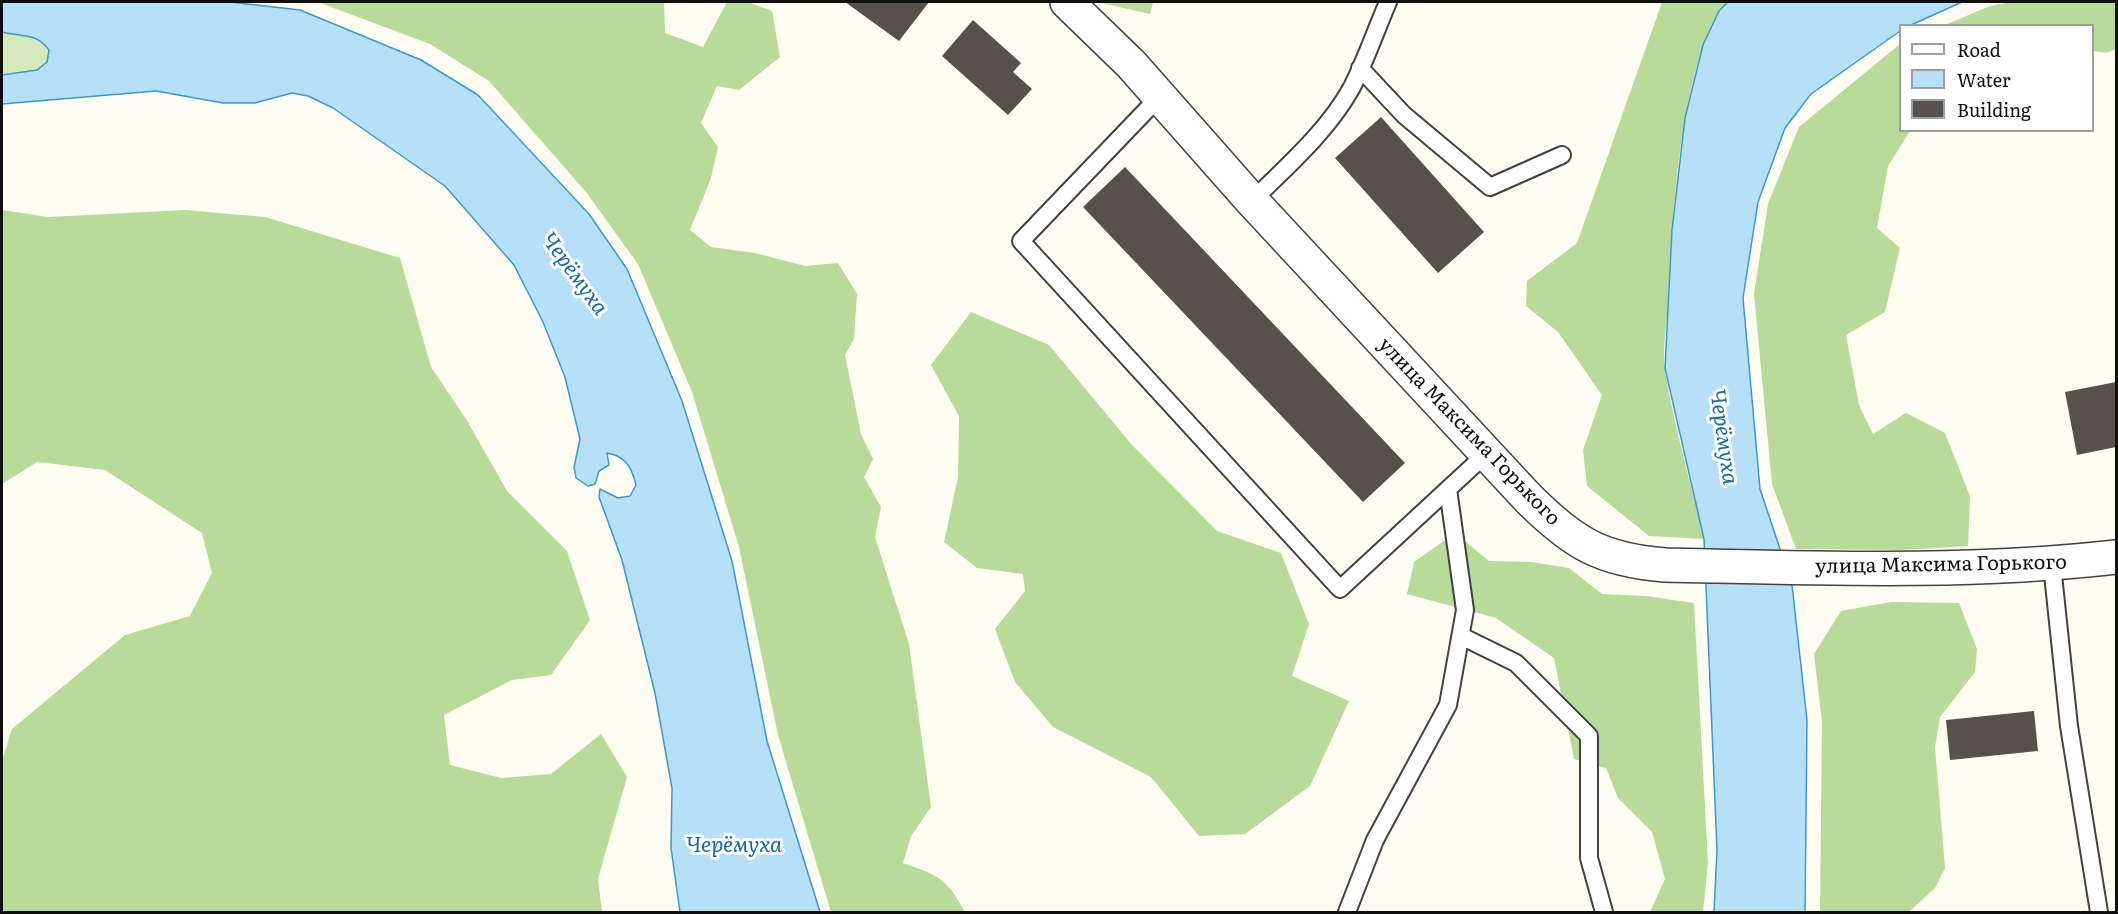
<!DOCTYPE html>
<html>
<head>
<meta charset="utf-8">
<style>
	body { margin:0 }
	#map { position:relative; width:2118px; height:914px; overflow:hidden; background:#fffcf1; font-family:Literata,serif }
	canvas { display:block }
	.frame { position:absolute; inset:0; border:3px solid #0f0f0f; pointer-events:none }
	.legend { position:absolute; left:1899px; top:24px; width:195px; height:108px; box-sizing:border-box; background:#fff; border:2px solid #9f9f9f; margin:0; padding:8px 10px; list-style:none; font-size:18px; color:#0f0f0f }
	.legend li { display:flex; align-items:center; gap:12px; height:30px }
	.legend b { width:30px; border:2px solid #9f9f9f }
</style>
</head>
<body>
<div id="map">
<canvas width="2118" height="914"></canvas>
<div class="frame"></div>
<ul class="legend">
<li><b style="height:8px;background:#fff"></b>Road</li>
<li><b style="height:16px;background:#b6e0f7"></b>Water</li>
<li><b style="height:16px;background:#58504b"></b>Building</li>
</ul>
</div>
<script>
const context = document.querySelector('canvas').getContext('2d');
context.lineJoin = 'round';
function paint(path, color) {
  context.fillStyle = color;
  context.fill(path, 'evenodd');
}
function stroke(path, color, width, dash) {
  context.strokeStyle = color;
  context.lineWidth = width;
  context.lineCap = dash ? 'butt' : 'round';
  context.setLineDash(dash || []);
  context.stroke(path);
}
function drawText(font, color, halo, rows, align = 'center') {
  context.font = font + ' Literata,serif';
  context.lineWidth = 6;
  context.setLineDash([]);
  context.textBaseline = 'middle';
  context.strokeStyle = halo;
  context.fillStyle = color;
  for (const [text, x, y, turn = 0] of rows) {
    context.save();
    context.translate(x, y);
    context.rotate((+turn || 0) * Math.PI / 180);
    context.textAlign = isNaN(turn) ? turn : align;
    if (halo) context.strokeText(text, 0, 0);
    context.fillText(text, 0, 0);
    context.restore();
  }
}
const green = new Path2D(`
	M 2,32 C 21,37 36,32 49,50 L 47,62 L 37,70 L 2,75 Z`);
const forest = new Path2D(`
	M 318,2 L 664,2 L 665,33 L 703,47 L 727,2 L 748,2 L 772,11 L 780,57 L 739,90 L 717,86 L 701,123 L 718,147 L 711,178 L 690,230 L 711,247 L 755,253 L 805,266 L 838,263 L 857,294 L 854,339 L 845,355 L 861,434 L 873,459 L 864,477 L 881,507 L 875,537 L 909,644 L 931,807 L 911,836 L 903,863 C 940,876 946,878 965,912 L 831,912 L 778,735 L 739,547 L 692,392 L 638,264 L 586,192 L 489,81 L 430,44 Z
	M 1097,2 L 1153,2 L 1150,14 Z
	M 1662,2 L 1728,2 C 1679,55 1672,228 1668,302 C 1667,323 1662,349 1665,370 C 1674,427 1691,483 1704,539 L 1649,536 L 1587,486 L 1583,450 L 1602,395 L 1558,332 L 1526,306 L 1527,281 L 1577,243 Z
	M 2011,2 L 2116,2 L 2116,49 L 2106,53 L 2093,51 L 2092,26 L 1945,25 L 1990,6 Z
	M 1900,44 L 1900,130 L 1910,131 L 1888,166 L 1877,228 L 1900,248 L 1885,312 L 1846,335 L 1859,405 L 1873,434 L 1906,413 L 1945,433 L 1970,496 L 1968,546 L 1903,550 L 1796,549 L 1772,484 L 1754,294 L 1768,204 L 1799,127 Z
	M 2,210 L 48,217 L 185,210 L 265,217 L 400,258 L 431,367 L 466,419 L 507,491 L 567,551 L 590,620 L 551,675 L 512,680 L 444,715 L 450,765 L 501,778 L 551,774 L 601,734 L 627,777 L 598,879 L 602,912 L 2,912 L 2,761 L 12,729 L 125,635 L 190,616 L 212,573 L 202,533 L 105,470 L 37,462 L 2,484 Z
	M 971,312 L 1049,345 L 1132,445 L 1217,531 L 1281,553 L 1309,624 L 1292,676 L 1349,701 L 1310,786 L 1245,834 L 1199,836 L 1151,777 L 1053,727 L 1015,682 L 995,629 L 1025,591 L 1023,574 L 977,568 L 944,542 L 958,477 L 959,416 L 931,365 Z
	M 1455,533 L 1489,561 L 1531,562 L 1569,568 L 1602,594 L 1646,596 L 1694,603 L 1708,863 L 1703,912 L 1650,912 L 1665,879 L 1652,832 L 1618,798 L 1606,768 L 1574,759 L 1554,658 L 1496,618 L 1407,594 L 1414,562 Z
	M 1891,602 L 1959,603 L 1977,649 L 1975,672 L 1940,717 L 1935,747 L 1945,868 L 1935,888 L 1909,912 L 1820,912 L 1822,722 L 1814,654 L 1841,611 Z`);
const water = new Path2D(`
	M 2,2 L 230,2 L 300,10 L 421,60 L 478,95 L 589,214 L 627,269 L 682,401 L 732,561 L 767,741 L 820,912 L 680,912 L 671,848 L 672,788 L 655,693 L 622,560 L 599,497 L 600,489 L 618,498 L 630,496 L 636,485 C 632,468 626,456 607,453 L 609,465 L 599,471 L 595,484 L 588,486 L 576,478 L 574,467 L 580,439 L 565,377 L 543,322 L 514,265 L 445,186 L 333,108 L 308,96 L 292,93 L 255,103 L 223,103 L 156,91 L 2,104 L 2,75 L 37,70 L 47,62 L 49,50 C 36,32 21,37 2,32 Z
	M 1728,2 L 1962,2 L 1911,25 L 1900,26 L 1900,31 L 1811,94 L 1785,128 L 1758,202 L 1743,298 L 1760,489 L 1792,585 L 1807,720 L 1805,912 L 1714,912 L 1717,850 L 1704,539 L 1665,368 L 1672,230 L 1685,118 L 1703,45 L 1719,11 Z`);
const building = new Path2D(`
	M 845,2 L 929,2 L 899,41 Z
	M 973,20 L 1021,63 L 1013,72 L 1032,89 L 1008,115 L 942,56 Z
	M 1381,117 L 1484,232 L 1438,273 L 1335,158 Z
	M 1125,167 L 1405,463 L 1363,502 L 1083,207 Z
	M 2116,382 L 2116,447 L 2077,455 L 2065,392 Z
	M 2034,711 L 2038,751 L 1950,760 L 1946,720 Z`);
const service = new Path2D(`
	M 1360,68 L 1404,115 L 1490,187 L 1562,155
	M 1160,96 L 1021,241 L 1340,589 L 1487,453
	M 1252,201 C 1287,166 1328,131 1352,87 C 1366,59 1376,30 1388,2
	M 2052,565 L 2069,726 L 2099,912
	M 1461,636 L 1516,663 L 1589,736 L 1589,858 L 1604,912
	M 1347,912 L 1375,840 L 1448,705 L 1465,610 L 1448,489`);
const minor = new Path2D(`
	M 1067,2 L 1131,64 L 1252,201 L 1528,498 C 1573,543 1601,560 1665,565 C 1816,568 1966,574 2116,557`);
const streetNames = [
	["улица Максима Горького",1469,432,46],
	["улица Максима Горького",1941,565,-1]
];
const waterNames = [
	["Черёмуха",574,274,54],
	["Черёмуха",1723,437,82],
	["Черёмуха",734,846]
];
paint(green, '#d4eaba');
paint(forest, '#b9db99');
paint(water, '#b6e0f7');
stroke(water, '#3c98ce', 1.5);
paint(building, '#58504b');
stroke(service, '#424242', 20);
stroke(minor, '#424242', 36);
stroke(service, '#fff', 16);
stroke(minor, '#fff', 33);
drawText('20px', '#0f0f0f', '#fff', streetNames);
drawText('italic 21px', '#1769a3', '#fff', waterNames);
</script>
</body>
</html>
